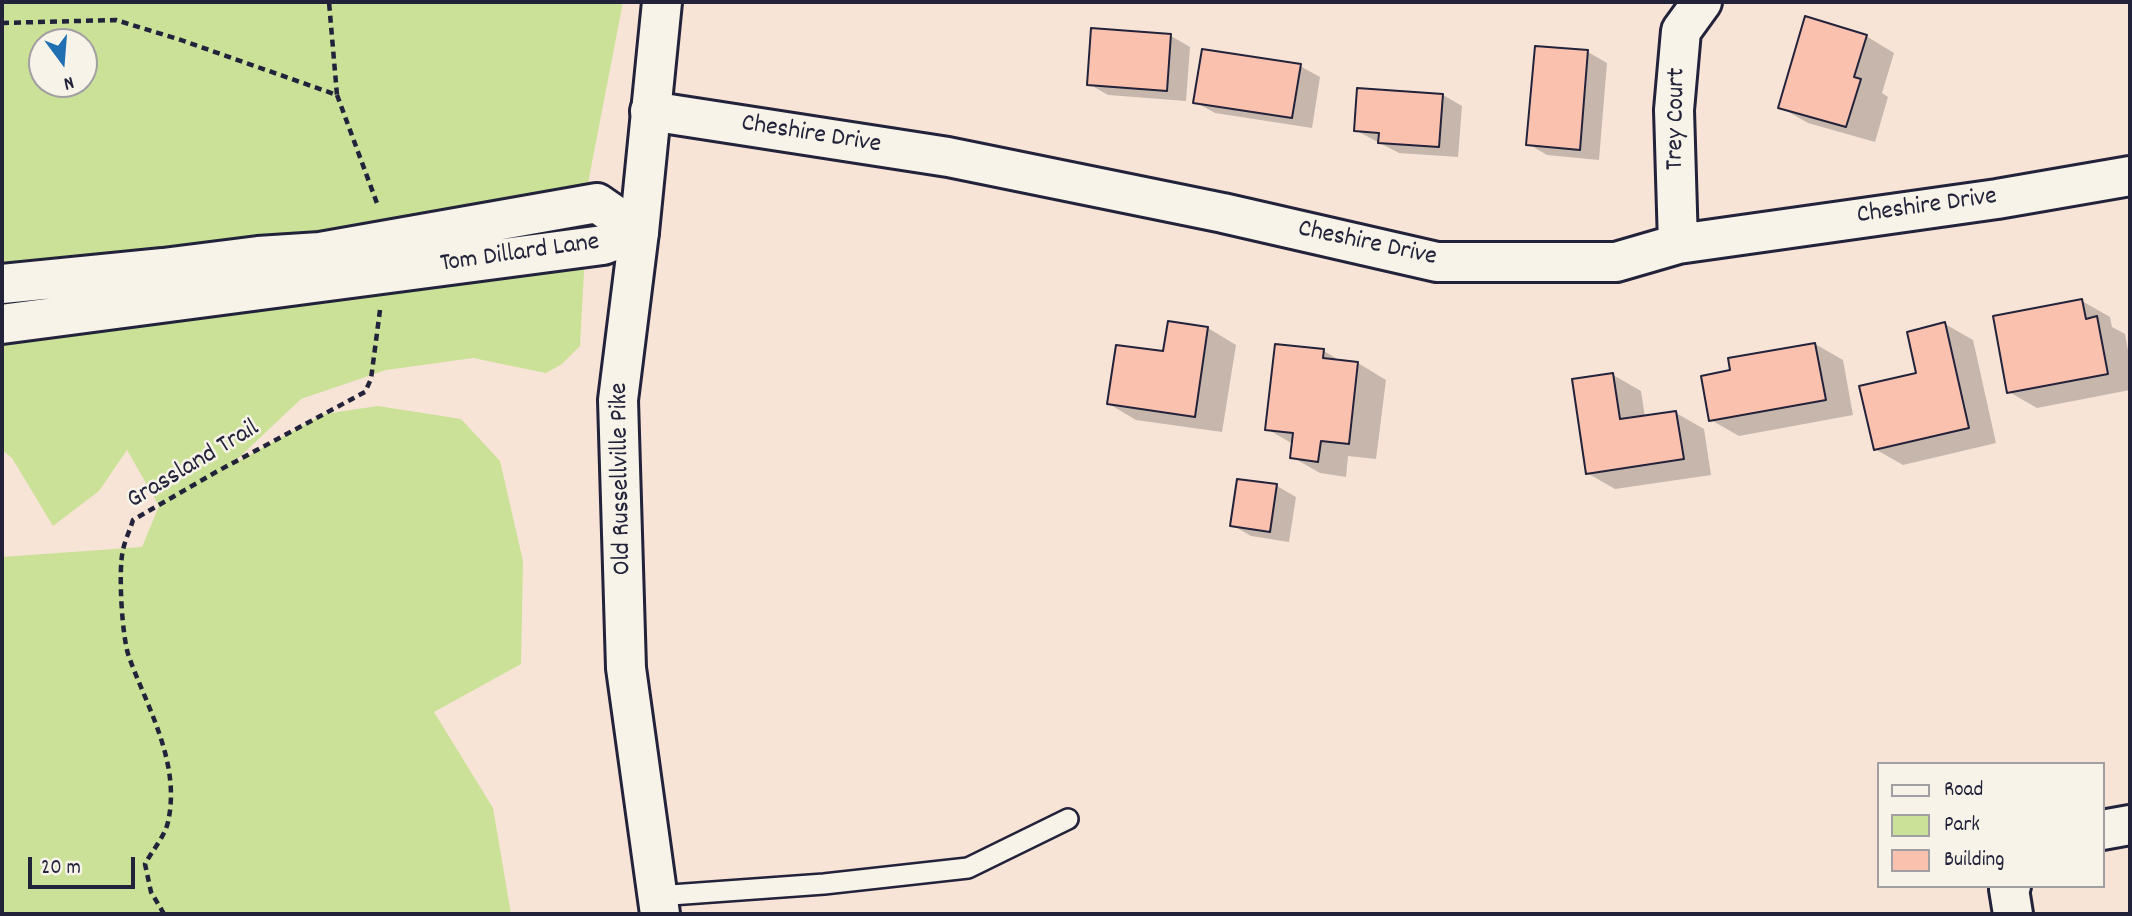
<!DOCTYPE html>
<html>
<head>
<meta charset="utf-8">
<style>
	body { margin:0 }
	#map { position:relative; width:2132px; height:916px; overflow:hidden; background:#f8e4d7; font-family:Dekko,sans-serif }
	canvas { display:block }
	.frame { position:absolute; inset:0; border:4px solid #22223b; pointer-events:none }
	.legend { position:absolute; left:1877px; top:762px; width:228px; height:126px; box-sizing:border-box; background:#f7f3e8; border:2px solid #a29fa3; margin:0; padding:9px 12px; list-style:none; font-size:21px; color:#22223b }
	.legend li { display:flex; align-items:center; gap:14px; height:35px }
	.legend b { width:35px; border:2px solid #a29fa3 }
	.north { position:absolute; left:28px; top:28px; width:70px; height:70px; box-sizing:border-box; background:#f7f3e8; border:2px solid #a29fa3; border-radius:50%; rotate:164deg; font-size:19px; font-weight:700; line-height:28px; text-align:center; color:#22223b }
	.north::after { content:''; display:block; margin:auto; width:24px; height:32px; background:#1f6fb2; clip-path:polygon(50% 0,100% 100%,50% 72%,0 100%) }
	.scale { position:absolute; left:28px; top:857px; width:107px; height:32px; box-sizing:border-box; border:4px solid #22223b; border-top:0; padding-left:9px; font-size:21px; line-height:24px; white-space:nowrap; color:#22223b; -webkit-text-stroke:5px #f7f3e8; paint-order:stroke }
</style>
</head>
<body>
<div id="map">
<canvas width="2132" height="916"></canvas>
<div class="frame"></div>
<ul class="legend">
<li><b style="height:9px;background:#f7f3e8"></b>Road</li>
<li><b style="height:19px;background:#cae197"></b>Park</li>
<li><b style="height:19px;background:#fac1af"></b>Building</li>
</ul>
<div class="north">N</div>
<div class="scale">20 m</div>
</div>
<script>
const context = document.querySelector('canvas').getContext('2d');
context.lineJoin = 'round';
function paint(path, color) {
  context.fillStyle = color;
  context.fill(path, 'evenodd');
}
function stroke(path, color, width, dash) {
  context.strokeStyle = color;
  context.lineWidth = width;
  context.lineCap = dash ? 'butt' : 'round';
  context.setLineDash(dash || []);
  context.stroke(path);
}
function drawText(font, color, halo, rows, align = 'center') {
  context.font = font + ' Dekko,sans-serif';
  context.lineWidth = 5;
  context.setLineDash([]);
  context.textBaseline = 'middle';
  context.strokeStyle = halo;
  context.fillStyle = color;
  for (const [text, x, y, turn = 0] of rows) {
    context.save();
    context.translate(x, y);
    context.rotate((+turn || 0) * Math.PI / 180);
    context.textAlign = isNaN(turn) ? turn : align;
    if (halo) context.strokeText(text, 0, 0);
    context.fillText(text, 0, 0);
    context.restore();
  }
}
const green = new Path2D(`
	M 2,2 L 623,2 L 589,178 L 580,346 L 562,364 L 546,373 L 473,358 L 386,370 L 301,399 L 231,465 L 324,414 L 378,406 L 461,419 L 500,461 L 523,561 L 521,664 L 434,712 L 493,808 L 511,914 L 2,914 L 2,557 L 142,547 L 159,506 L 127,450 L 99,491 L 53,526 L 12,458 L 2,450 ZM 42,42 L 84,42 L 84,84 L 42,84 Z`);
const shadow = new Path2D(`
	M 1171,36 L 1190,47 L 1186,101 L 1108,95 L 1089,84 Z
	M 1866,36 L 1894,53 L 1882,93 L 1888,97 L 1875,142 L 1808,123 L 1780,107 Z
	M 1588,52 L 1607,63 L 1599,160 L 1547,155 L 1528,144 Z
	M 1300,66 L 1320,77 L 1312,128 L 1215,113 L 1195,102 Z
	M 1443,95 L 1462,106 L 1458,157 L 1399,153 L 1355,130 Z
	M 2082,301 L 2110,317 L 2112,327 L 2125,334 L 2130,361 L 2130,390 L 2037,408 L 2009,392 Z
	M 1945,324 L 1973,340 L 1996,443 L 1903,465 L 1875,449 Z
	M 1208,328 L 1236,345 L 1222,432 L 1136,420 L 1109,404 L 1165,353 Z
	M 1815,344 L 1843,360 L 1853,415 L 1739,436 L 1711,420 Z
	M 1324,351 L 1342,362 L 1358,363 L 1386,380 L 1376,459 L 1348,456 L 1346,477 L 1320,473 L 1292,457 L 1293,444 L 1267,429 Z
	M 1613,375 L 1641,391 L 1645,417 L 1676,413 L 1704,429 L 1711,475 L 1615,489 L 1587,473 Z
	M 1277,486 L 1296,497 L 1289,542 L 1251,536 L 1232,525 Z`);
const building = new Path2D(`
	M 1805,16 L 1867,35 L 1854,77 L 1861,79 L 1846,127 L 1778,108 Z
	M 1091,28 L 1171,34 L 1167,91 L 1087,85 Z
	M 1535,46 L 1588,50 L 1580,150 L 1526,145 Z
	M 1202,49 L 1301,64 L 1292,118 L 1193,103 Z
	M 1357,88 L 1443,94 L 1439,147 L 1378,143 L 1379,133 L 1354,131 Z
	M 2082,299 L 2086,319 L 2097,316 L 2108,374 L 2007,393 L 1993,316 Z
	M 1168,321 L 1208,327 L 1195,417 L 1107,404 L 1116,345 L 1163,351 Z
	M 1945,322 L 1969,428 L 1874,450 L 1859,386 L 1916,373 L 1907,332 Z
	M 1815,343 L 1826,400 L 1709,421 L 1701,376 L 1730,370 L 1728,358 Z
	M 1275,344 L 1324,349 L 1323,358 L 1358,362 L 1349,444 L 1321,441 L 1318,462 L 1290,458 L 1293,433 L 1265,430 Z
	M 1613,373 L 1620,419 L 1676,411 L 1684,459 L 1586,474 L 1572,379 Z
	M 1237,479 L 1277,484 L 1270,532 L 1230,526 Z`);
const path = new Path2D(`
	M 2,23 L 116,20 L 181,40 L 337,95 L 329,2
	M 337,95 L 378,206
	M 164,914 L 151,892 L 145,864 C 152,851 165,836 168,822 C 181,764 148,709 129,657 C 122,638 118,570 123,550 C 125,540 130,530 133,520 L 216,472 L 365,392 L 371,379 L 380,310`);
const lane = new Path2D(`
	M 657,896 L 824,884 L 968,868 L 1068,819`);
const street = new Path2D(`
	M 650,111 L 948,157 L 1223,213 L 1437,262 L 1616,262 L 1678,244 L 1997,199 L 2130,176
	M 1678,244 L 1674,110 L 1681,31 L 1702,2
	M 2,284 L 163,268 L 258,256 L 320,252 L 597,203 L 639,232
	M 2,324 L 603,245 L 639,232
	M 2102,830 L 2130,825
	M 2011,886 L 2009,889 L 2013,914`);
const secondary = new Path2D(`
	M 660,914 L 626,668 L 618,400 L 639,232 L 662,2`);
const streetNames = [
	["Trey Court",1678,119,-89],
	["Cheshire Drive",811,136,9],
	["Cheshire Drive",1927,208,-8],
	["Cheshire Drive",1367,245,12],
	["Tom Dillard Lane",520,255,-8],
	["Grassland Trail",194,466,-31],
	["Old Russellville Pike",623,479,-91]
];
paint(green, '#cae197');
paint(shadow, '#0003');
paint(building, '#fac1af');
stroke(building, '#22223b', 2);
stroke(lane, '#22223b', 24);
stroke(street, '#22223b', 44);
stroke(secondary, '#22223b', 44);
stroke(path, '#22223b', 4.5, [7, 5]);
stroke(lane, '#f7f3e8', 19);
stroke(street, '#f7f3e8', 38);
stroke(secondary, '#f7f3e8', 38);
drawText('26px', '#22223b', '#f7f3e8', streetNames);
</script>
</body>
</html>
